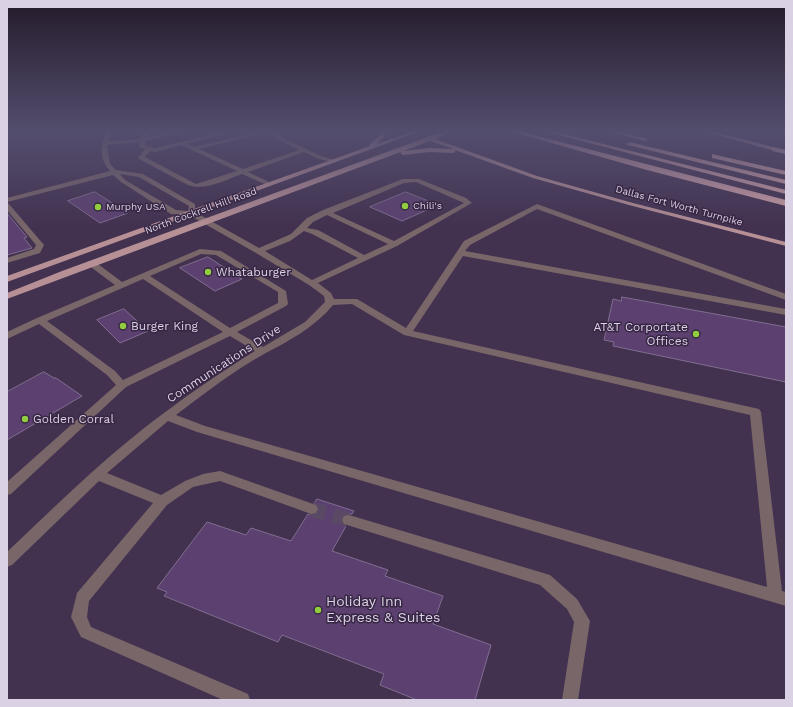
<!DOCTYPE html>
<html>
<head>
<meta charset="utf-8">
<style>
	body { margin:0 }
	#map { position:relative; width:793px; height:707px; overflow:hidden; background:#42314f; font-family:"Work Sans",sans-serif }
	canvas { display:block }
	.frame { position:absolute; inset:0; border:8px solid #dbd1e4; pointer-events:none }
</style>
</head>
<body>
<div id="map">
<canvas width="793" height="707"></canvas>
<div class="frame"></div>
</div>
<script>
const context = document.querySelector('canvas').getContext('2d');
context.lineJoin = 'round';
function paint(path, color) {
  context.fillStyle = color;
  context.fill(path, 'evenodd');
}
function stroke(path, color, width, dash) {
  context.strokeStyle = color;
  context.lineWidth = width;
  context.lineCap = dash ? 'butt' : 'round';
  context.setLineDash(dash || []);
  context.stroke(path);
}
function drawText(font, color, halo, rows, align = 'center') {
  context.font = font + ' "Work Sans",sans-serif';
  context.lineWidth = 3;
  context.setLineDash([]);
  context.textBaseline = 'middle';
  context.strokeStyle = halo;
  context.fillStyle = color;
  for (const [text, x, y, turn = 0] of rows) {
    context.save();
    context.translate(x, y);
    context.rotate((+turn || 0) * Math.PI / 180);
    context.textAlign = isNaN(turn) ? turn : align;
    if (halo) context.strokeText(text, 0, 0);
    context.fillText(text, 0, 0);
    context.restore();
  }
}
const building = new Path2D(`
	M 95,192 L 128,213 L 100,223 L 68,201 Z
	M 406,192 L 438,205 L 402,221 L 370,207 Z
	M 7,213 L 27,237 L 24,238 L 32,248 L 7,255 Z
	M 208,257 L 242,279 L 215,291 L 180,268 Z
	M 622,297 L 786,327 L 786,382 L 613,346 L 614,342 L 604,340 L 613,299 L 621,301 Z
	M 124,309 L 148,331 L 120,343 L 97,320 Z
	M 44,372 L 54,378 L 56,378 L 82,396 L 7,440 L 7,392 Z
	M 317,499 L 354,511 L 352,514 L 349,514 L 343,515 L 341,521 L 343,525 L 346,526 L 332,551 L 388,570 L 385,576 L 443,596 L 433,624 L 491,645 L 475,700 L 417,700 L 380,685 L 384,674 L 282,635 L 278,642 L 164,596 L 167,592 L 157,588 L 207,522 L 246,535 L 251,528 L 291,541 L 308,514 L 311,515 L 317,514 L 319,508 L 315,503 Z`);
const minorTunnel = new Path2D(`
	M 311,509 L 349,520`);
const minor = new Path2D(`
	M 106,132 L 111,132 L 108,141 L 140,139 L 144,132 L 149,132 L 147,137 L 174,132 L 183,132 L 146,141 L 145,146 L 155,148 L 223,132 L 231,132 L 187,144 L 194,147 L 258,132 L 270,132 L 321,156 L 335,160 L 335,162 L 333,163 L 317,158 L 304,152 L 248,172 L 271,183 L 271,185 L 267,185 L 242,174 C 225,180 205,191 188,185 L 139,159 L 138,158 L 145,149 L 139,147 L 140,142 L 107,145 L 110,164 L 116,170 L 143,174 L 195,204 L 195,212 L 259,248 L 291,234 L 307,218 L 323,210 L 403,179 L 419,179 L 466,198 L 472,203 L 470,204 L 397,246 L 318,283 L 331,293 L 334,299 L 357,299 L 406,328 L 464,241 L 537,204 L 786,294 L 786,300 L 537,209 L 470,245 L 465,251 L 786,309 L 786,315 L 463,256 L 413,331 L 759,409 L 761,412 L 782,591 L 786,592 L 786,606 L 197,432 L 168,421 L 107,473 L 161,495 L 185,481 L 203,474 L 220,471 L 316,505 L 318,509 L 316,513 L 311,514 L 220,481 L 193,487 L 167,505 L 89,601 L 87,617 L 91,627 L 248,694 L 250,700 L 223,700 L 81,637 L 71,617 L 77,593 L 153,503 L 99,481 L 12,565 L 7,567 L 7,552 C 51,510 95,467 143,429 C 179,401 216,375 255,351 L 230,336 L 126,387 L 11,494 L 7,495 L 7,482 L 116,385 L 107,375 L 39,324 L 7,339 L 7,332 L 37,318 L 115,285 L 88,265 L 87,263 L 88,261 L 94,261 L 122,282 L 200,249 L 221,251 L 286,291 L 288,304 L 286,306 L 237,332 L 263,347 L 305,322 L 325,302 L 324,296 L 309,285 L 256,253 L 189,215 L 171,214 L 121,182 L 113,175 L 7,202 L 7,198 L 110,171 C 99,159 100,146 106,132 ZM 265,133 L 299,150 L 243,169 L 199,149 ZM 181,145 L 237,171 L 196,184 L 145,157 L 150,151 L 155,152 ZM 120,174 L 139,177 L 189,206 L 188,211 L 176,210 L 125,180 ZM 416,182 L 464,203 L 394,241 L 333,213 L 404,183 ZM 327,215 L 388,244 L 364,255 L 318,230 L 307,228 L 313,222 ZM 304,231 L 312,234 L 358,258 L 312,280 L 265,251 L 290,241 ZM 201,254 L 216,255 L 278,292 L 278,303 L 230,328 L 150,276 ZM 143,279 L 223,332 L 123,380 L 115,371 L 47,321 ZM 352,304 L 404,335 L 750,415 L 767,587 L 205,426 L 176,415 C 204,394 233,371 264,354 C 289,341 315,327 333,305 Z
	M 7,203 L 9,204 L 44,245 L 40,253 L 7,263 L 7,258 L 34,249 L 36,245 L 7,210 Z
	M 349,515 L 550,575 L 577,599 L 590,621 L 578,700 L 562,700 L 574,622 L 567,609 L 540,585 L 344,524 L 342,520 L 344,516 Z`);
const major = new Path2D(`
	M 380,132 L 384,132 L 385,136 L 377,144 L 411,132 L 418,132 L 7,282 L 7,276 L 370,146 L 370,144 L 379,136 Z
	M 444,132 L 451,132 L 435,139 L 537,176 L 633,203 L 786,242 L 786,246 L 629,205 L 533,178 L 455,150 L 455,152 L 453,153 L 429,152 L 403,155 L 400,153 L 403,151 L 429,148 L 454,149 L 430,141 L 7,299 L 7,293 L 62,271 L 425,138 L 426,137 Z
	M 706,132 L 714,132 L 786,150 L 786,154 Z`);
const highway = new Path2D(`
	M 513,132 L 522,132 L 786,200 L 786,206 L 647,170 Z
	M 547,132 L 556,132 L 786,190 L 786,194 Z
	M 610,132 L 620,132 L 648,139 L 645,141 Z
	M 630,142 L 786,180 L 786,184 L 628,145 L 626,144 Z
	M 772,147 L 786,150 L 786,154 L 772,151 Z
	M 712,154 L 786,171 L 786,175 L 712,158 Z`);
const markers = [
	[405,206,4,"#92cd3f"],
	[98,207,4,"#92cd3f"],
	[208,272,4,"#92cd3f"],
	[123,326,4,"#92cd3f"],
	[696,334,4,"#92cd3f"],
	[25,419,4,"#92cd3f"],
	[318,610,4,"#92cd3f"]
];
const farPoinames = [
	["Chili's",413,206],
	["Murphy USA",106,207]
];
const farStreetnames = [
	["Dallas Fort Worth Turnpike",679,206,15],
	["North Cockrell Hill Road",201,211,-20]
];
const poiNames = [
	["Whataburger",216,272],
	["Burger King",131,326],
	["AT&T Corportate",688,327,"right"],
	["Offices",688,341,"right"],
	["Golden Corral",33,419]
];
const streetNames = [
	["Communications Drive",224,364,-33]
];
const nearPoinames = [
	["Holiday Inn",326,602],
	["Express & Suites",326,618]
];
paint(building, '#5c4070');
stroke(building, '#806e90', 1);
stroke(minorTunnel, '#594965', 15, [15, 8]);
paint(minor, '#796668');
paint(major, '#b79096');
paint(highway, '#d0a1a7');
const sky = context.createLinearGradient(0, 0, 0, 230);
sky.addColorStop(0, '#241b2b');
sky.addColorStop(0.57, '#544e6e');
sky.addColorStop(1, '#544e6e00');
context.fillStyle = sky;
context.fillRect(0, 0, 793, 230);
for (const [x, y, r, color] of markers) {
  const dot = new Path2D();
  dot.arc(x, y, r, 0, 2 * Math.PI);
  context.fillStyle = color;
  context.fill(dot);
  stroke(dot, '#372744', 1.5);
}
drawText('10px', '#dbd1e4', '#372744', farPoinames, 'left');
drawText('10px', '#dbd1e4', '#372744', farStreetnames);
drawText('12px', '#dbd1e4', '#372744', poiNames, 'left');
drawText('12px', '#dbd1e4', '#372744', streetNames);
drawText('14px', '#dbd1e4', '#372744', nearPoinames, 'left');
</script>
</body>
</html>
